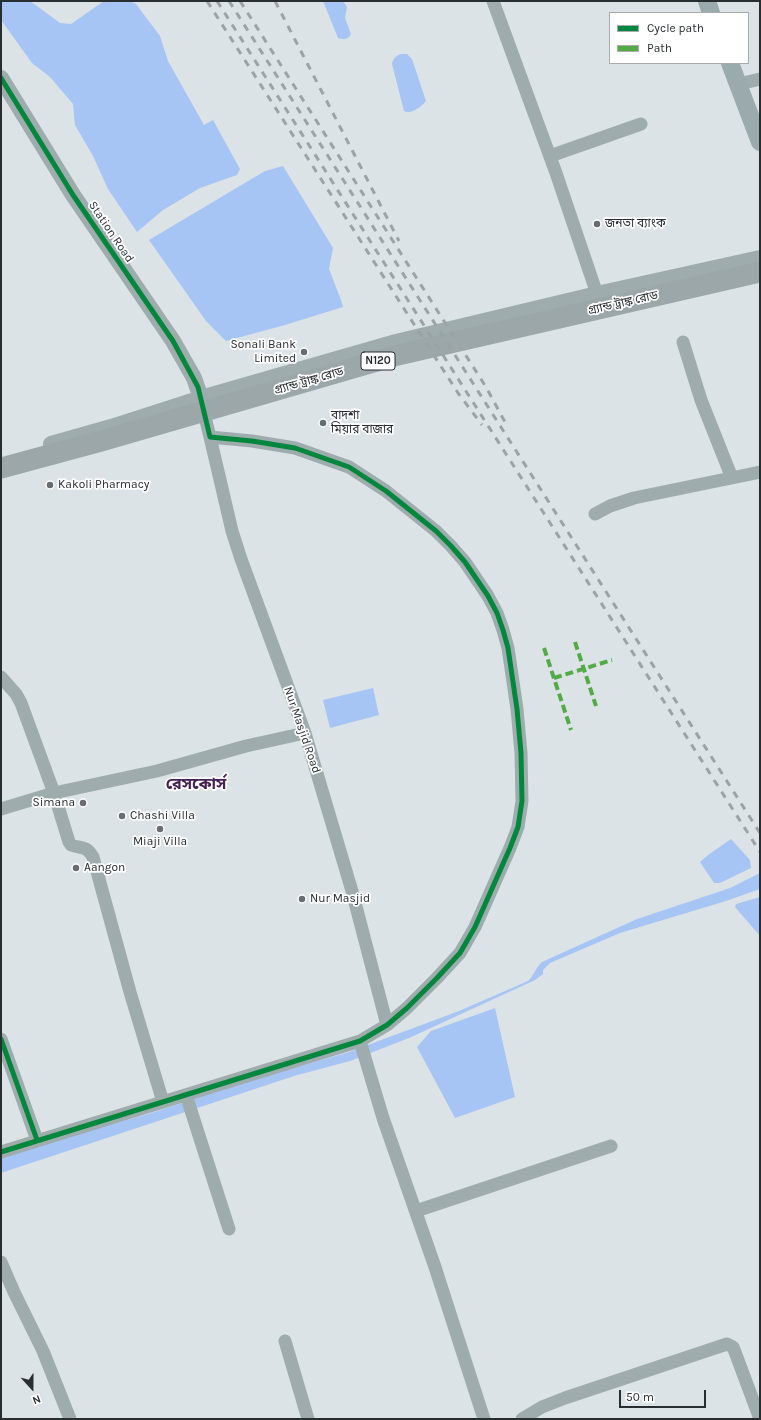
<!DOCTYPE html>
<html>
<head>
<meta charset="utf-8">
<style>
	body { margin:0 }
	#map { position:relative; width:761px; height:1420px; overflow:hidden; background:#dbe3e6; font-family:Karla,sans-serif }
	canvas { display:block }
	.frame { position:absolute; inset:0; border:2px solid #282d30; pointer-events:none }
	.legend { position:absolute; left:609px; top:12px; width:140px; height:52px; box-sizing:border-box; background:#fff; border:1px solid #a9abac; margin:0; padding:5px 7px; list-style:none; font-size:12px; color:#282d30 }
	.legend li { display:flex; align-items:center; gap:8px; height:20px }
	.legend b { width:20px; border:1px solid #a9abac }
	.north { position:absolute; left:12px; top:1368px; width:40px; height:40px; -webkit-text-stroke:3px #fff; paint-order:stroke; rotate:159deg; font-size:11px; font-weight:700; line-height:16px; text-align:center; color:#282d30 }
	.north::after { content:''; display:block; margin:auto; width:14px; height:18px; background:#282d30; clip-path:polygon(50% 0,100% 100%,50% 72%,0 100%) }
	.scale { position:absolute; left:619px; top:1390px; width:87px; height:18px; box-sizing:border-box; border:2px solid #282d30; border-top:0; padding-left:5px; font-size:12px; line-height:14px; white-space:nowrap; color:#282d30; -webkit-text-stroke:3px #fff; paint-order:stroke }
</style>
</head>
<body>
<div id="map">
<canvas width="761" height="1420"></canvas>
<div class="frame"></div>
<ul class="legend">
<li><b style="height:5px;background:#00873e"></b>Cycle path</li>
<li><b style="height:5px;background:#53ab45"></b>Path</li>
</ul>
<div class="north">N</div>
<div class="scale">50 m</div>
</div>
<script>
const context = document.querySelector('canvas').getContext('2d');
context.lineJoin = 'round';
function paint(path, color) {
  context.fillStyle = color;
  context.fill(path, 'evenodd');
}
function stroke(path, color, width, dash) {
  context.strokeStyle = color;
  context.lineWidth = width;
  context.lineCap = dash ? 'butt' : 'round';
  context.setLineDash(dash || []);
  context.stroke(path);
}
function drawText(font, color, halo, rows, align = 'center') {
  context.font = font + ' Karla,"Noto Sans Bengali",sans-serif';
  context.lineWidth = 3.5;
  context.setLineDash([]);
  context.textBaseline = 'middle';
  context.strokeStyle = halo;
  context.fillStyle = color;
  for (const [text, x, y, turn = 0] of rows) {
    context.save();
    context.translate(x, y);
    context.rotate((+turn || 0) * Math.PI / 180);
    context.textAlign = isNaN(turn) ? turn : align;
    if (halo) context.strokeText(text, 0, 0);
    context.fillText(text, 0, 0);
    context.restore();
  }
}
const water = new Path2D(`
	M 1,1 L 30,1 L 60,23 L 71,24 L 104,1 L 129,1 L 136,4 L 160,36 L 168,61 L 204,125 L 213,120 L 240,169 L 237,175 L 200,188 L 163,210 L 137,232 L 108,189 L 93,156 L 75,125 L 73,104 L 50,77 L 32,63 L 1,20 Z
	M 323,1 L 343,1 L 347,7 L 345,18 L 351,34 C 349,39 344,40 338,38 Z
	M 401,54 L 407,54 L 412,59 L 426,101 C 421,107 411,115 404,111 L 392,64 C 393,58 396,56 401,54 Z
	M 283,166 L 333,248 L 329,269 L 341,300 L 343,307 L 285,325 L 226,341 L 206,321 L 149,240 L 265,171 Z
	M 373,688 L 379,715 L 330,728 L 323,700 Z
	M 731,839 L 750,860 L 751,868 L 720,883 L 714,883 L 700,862 L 708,855 Z
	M 760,873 L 760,889 L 726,901 L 620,933 L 550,963 L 543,970 L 543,974 L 535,980 L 409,1038 L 350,1061 L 294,1076 L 1,1173 L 1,1157 L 20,1150 L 148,1114 L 253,1080 L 349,1052 L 459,1011 L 528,981 C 534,975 536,967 542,962 L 637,919 L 730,888 Z
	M 760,897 L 760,936 L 735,907 L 736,904 Z
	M 495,1008 L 515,1097 L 455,1118 L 417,1047 L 431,1031 Z`);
const minor = new Path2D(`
	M 493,1 L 556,173 L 597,294
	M 739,84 L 760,79
	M 550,156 L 641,124
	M 683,342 L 701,400 L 732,478
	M 210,437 L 232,531 L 241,559 L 305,733 L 352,891 L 387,1025
	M 595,514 L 610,506 L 634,498 L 760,472
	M 1,677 L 16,694 L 21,703 L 54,793 L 69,842 L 71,845 C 82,849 86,845 93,857 L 130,992 L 163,1102
	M 1,809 L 54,793 L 157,771 L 246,746 L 305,733
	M 1,1039 L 37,1140
	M 360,1041 L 383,1118 L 435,1267 L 484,1419
	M 186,1095 L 229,1229
	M 1,1152 L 360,1041 L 387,1025 L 407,1008 L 436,979 L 460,953 L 475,927 L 510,848 L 518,827 L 522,801 L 521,753 L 517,709 L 508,648 L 503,630 L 497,613 L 488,596 L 465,562 L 451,546 L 436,531 L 386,491 L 349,467 L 295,448 L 252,441 L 210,437 L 202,405
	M 416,1211 L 611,1146
	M 1,1262 L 14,1292 L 43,1351 L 70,1419
	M 285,1341 L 308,1419
	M 522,1419 L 542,1407 L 565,1398 L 727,1344 L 733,1347 L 735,1352 L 760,1419`);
const tertiary = new Path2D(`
	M 1,78 L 73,195 L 173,341 L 194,378 L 201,398
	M 51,444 L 111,427 L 201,398 L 396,342 L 597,294 L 760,258`);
const secondary = new Path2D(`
	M 707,1 L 711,13
	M 730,63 L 760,142`);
const trunk = new Path2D(`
	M 1,468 L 101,441 L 398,355 L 760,272`);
const rail = new Path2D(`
	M 207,1 L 458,393 L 482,425
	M 217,1 L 760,852
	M 229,1 L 760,833
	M 240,1 L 486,387 L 506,424
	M 275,1 L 399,241`);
const quiet = new Path2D(`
	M 575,642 L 596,706
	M 544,648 L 571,730
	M 554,678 L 612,660`);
const cycleway = new Path2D(`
	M 1,78 L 73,195 L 173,341 L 198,387 L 210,437 L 252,441 L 295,448 L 349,467 L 386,491 L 436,531 L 451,546 L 465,562 L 488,596 L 497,613 L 503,630 L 508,648 L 517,709 L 521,753 L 522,801 L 518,827 L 510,848 L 475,927 L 460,953 L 436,979 L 407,1008 L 387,1025 L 360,1041 L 1,1152
	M 1,1039 L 37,1140`);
const markers = [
	[597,224,4,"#676d70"],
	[304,352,4,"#676d70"],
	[323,423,4,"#676d70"],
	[50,485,4,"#676d70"],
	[83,803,4,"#676d70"],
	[122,816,4,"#676d70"],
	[160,829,4,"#676d70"],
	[76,868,4,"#676d70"],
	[302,899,4,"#676d70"]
];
const shields = [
	[378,361,34]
];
const shieldNames = [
	["N120",378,361]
];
const poiNames = [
	["জনতা ব্যাংক",605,224],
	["Sonali Bank",296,345,"right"],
	["Limited",296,359,"right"],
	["বাদশা",331,416],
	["মিয়ার বাজার",331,430],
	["Kakoli Pharmacy",58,485],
	["Simana",75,803,"right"],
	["Chashi Villa",130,816],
	["Miaji Villa",160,842,"center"],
	["Aangon",84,868],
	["Nur Masjid",310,899]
];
const streetNames = [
	["Station Road",111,232,56],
	["গ্র্যান্ড ট্রাঙ্ক রোড",623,303,-13],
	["গ্র্যান্ড ট্রাঙ্ক রোড",309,381,-16],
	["Nur Masjid Road",302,730,71]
];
const districtNames = [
	["রেসকোর্স",196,784]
];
paint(water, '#a6c5f5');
stroke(minor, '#9facae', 13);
stroke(tertiary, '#9facae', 16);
stroke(secondary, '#9baaac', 18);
stroke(trunk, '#9ca7a9', 21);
stroke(rail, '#9aa4a6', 3, [7, 7]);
stroke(quiet, '#53ab45', 4, [8, 4]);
stroke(cycleway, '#00873e', 5);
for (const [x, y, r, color] of markers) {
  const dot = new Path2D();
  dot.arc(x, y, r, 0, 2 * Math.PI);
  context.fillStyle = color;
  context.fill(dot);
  stroke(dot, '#fff', 1.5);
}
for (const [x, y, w] of shields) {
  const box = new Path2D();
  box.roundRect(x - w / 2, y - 9, w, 18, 3);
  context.fillStyle = '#fff';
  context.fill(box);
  stroke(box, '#282d30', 1);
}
drawText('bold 11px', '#282d30', null, shieldNames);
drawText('12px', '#282d30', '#fff', poiNames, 'left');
drawText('12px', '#282d30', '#fff', streetNames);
drawText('bold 16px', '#462055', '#fff', districtNames);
</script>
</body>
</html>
